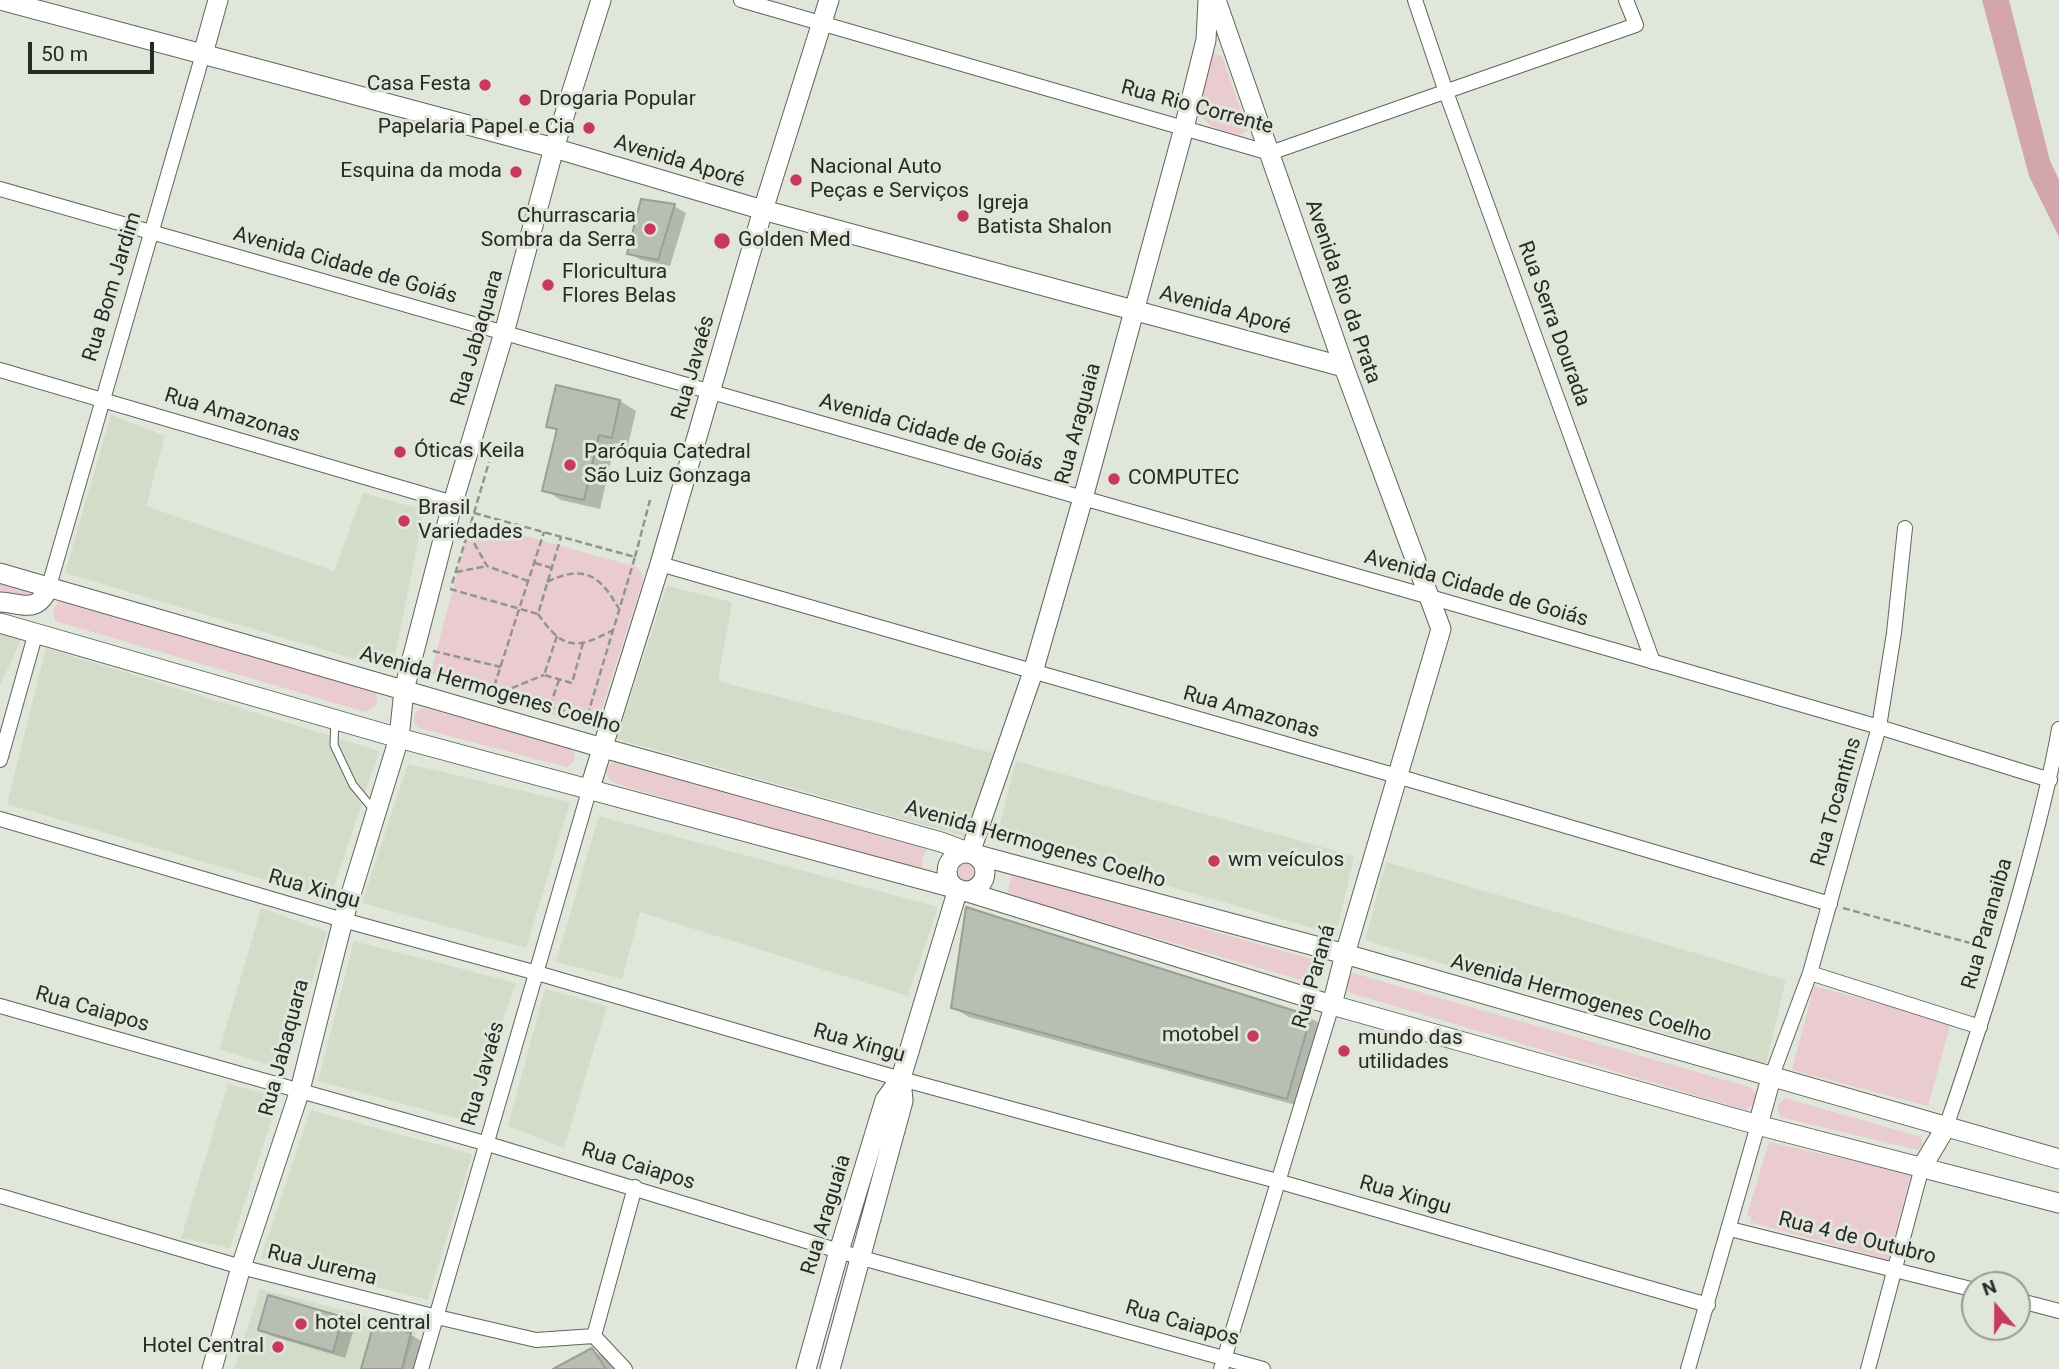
<!DOCTYPE html>
<html>
<head>
<meta charset="utf-8">
<style>
	body { margin:0 }
	#map { position:relative; width:2059px; height:1369px; overflow:hidden; background:#e0e6da; font-family:Roboto,sans-serif }
	canvas { display:block }
	.north { position:absolute; left:1961px; top:1271px; width:70px; height:70px; box-sizing:border-box; background:#e0e6da; border:2px solid #969b92; border-radius:50%; rotate:340deg; font-size:19px; font-weight:700; line-height:28px; text-align:center; color:#282a26 }
	.north::after { content:''; display:block; margin:auto; width:24px; height:32px; background:#c8395f; clip-path:polygon(50% 0,100% 100%,50% 72%,0 100%) }
	.scale { position:absolute; left:28px; top:42px; width:126px; height:32px; box-sizing:border-box; border:4px solid #282a26; border-top:0; padding-left:9px; font-size:21px; line-height:24px; white-space:nowrap; color:#282a26; -webkit-text-stroke:5px #e0e6da; paint-order:stroke }
</style>
</head>
<body>
<div id="map">
<canvas width="2059" height="1369"></canvas>
<div class="north">N</div>
<div class="scale">50 m</div>
</div>
<script>
const context = document.querySelector('canvas').getContext('2d');
context.lineJoin = 'round';
function paint(path, color) {
  context.fillStyle = color;
  context.fill(path, 'evenodd');
}
function stroke(path, color, width, dash) {
  context.strokeStyle = color;
  context.lineWidth = width;
  context.lineCap = dash ? 'butt' : 'round';
  context.setLineDash(dash || []);
  context.stroke(path);
}
function drawText(font, color, halo, rows, align = 'center') {
  context.font = font + ' Roboto,sans-serif';
  context.lineWidth = 6;
  context.setLineDash([]);
  context.textBaseline = 'middle';
  context.strokeStyle = halo;
  context.fillStyle = color;
  for (const [text, x, y, turn = 0] of rows) {
    context.save();
    context.translate(x, y);
    context.rotate((+turn || 0) * Math.PI / 180);
    context.textAlign = isNaN(turn) ? turn : align;
    if (halo) context.strokeText(text, 0, 0);
    context.fillText(text, 0, 0);
    context.restore();
  }
}
const built = new Path2D(`
	M 111,415 L 165,436 L 146,506 L 334,571 L 363,493 L 424,510 L 392,670 L 65,573 Z
	M 667,586 L 732,602 L 718,681 L 993,753 L 974,839 L 617,739 Z
	M 0,634 L 21,640 L 0,685 Z
	M 46,648 L 379,751 L 330,899 L 7,804 Z
	M 1016,761 L 1354,856 L 1336,935 L 997,836 Z
	M 408,764 L 570,802 L 526,948 L 362,903 Z
	M 599,816 L 938,907 L 908,996 L 640,912 L 622,979 L 556,962 Z
	M 1386,862 L 1786,980 L 1766,1064 L 1365,940 Z
	M 261,908 L 327,932 L 285,1070 L 220,1049 Z
	M 354,941 L 516,983 L 467,1121 L 318,1081 Z
	M 545,989 L 607,1006 L 564,1148 L 508,1126 Z
	M 228,1084 L 279,1097 L 230,1248 L 181,1238 Z
	M 310,1110 L 472,1154 L 428,1300 L 261,1258 Z
	M 260,1289 L 417,1329 L 404,1369 L 234,1369 Z`);
const green = new Path2D(`
	M 1215,54 L 1222,56 L 1248,130 L 1240,135 C 1223,131 1202,126 1197,108 L 1210,57 Z
	M 485,525 L 637,567 L 642,574 L 643,580 L 598,720 L 594,726 L 588,726 L 440,678 L 434,673 L 432,668 L 468,533 L 475,527 Z
	M 0,580 L 30,590 L 30,597 L 0,596 Z
	M 61,600 L 373,690 L 377,697 L 376,705 L 366,712 L 55,621 L 53,609 Z
	M 424,708 L 569,747 L 574,753 L 575,760 L 567,767 L 419,728 C 411,721 413,711 424,708 Z
	M 617,761 L 928,848 L 923,856 L 922,875 L 614,783 C 603,776 605,765 617,761 Z
	M 956,855 L 981,860 L 985,874 L 976,888 L 948,880 L 947,867 Z
	M 1012,874 L 1311,959 C 1320,967 1317,978 1305,981 L 1007,895 Z
	M 1353,973 L 1752,1088 L 1757,1095 L 1755,1103 L 1746,1110 L 1350,993 L 1346,988 L 1347,978 Z
	M 1814,986 L 1951,1022 L 1928,1106 L 1792,1070 Z
	M 1785,1098 L 1921,1137 L 1923,1144 L 1918,1150 L 1780,1117 L 1777,1106 Z
	M 1769,1142 L 1911,1174 L 1888,1260 L 1750,1222 L 1751,1217 L 1747,1215 Z`);
const water = new Path2D(`
	M 1982,0 L 2009,0 L 2050,161 L 2059,180 L 2059,237 L 2029,176 Z`);
const shadow = new Path2D(`
	M 674,206 L 686,213 L 670,266 L 641,260 L 629,253 Z
	M 620,401 L 636,411 L 628,446 L 615,443 L 600,509 L 561,500 L 544,490 L 558,431 L 548,426 Z
	M 952,1007 L 1310,1018 L 1327,1027 L 1303,1107 L 969,1017 Z
	M 269,1297 L 343,1319 L 355,1326 L 345,1358 L 272,1336 L 260,1329 Z
	M 375,1326 L 411,1335 L 423,1342 L 416,1369 L 363,1369 Z
	M 592,1350 L 609,1360 L 617,1369 L 557,1369 Z`);
const building = new Path2D(`
	M 641,199 L 675,204 L 658,260 L 627,254 Z
	M 556,385 L 620,400 L 612,438 L 599,435 L 584,500 L 542,491 L 557,429 L 546,427 Z
	M 966,907 L 1311,1016 L 1287,1099 L 951,1008 Z
	M 268,1295 L 343,1317 L 333,1352 L 258,1330 Z
	M 374,1323 L 411,1333 L 402,1369 L 361,1369 Z
	M 592,1348 L 606,1369 L 553,1369 Z`);
const path = new Path2D(`
	M 474,513 L 489,462
	M 469,534 L 487,566 L 528,581
	M 635,557 L 650,500
	M 535,563 L 552,568
	M 456,572 L 487,566
	M 547,582 C 584,564 600,575 619,609
	M 450,589 L 538,614 L 561,537
	M 538,614 C 563,650 576,650 613,630
	M 557,636 L 544,675 L 572,683 L 583,643
	M 433,651 L 501,667
	M 427,671 L 587,717 L 635,557 L 474,513 L 451,587
	M 502,692 L 544,675
	M 491,696 L 544,532
	M 550,706 L 559,680
	M 1843,908 L 1988,948`);
const lane = new Path2D(`
	M 335,720 L 334,745 L 353,785 L 373,809`);
const street = new Path2D(`
	M 741,0 L 1270,153 L 1636,25 L 1626,0
	M 1415,0 L 1446,92 L 1653,662
	M 0,189 L 1430,597 L 1879,727 L 2050,780
	M 0,370 L 453,503
	M 660,564 L 1397,776 L 1830,904
	M 49,586 L 203,54
	M 0,760 L 36,632
	M 0,819 L 343,920 L 537,973 L 894,1077 L 1277,1181 L 1708,1305
	M 1810,973 L 1980,1027
	M 0,1006 L 488,1144 L 862,1258 L 1263,1369
	M 1771,1078 L 1810,973 L 1879,727 L 1894,633 L 1905,528
	M 1946,1127 C 1974,1046 2000,964 2023,881 C 2037,830 2050,781 2059,729
	M 0,1196 L 241,1267 L 437,1317 L 536,1340 L 594,1336 L 625,1369
	M 1730,1229 L 1975,1290
	M 2017,1300 L 2059,1311
	M 594,1336 L 635,1187
	M 421,1369 L 589,791
	M 1221,1369 L 1332,1005
	M 1688,1369 L 1758,1125
	M 1868,1369 L 1922,1167`);
const secondary = new Path2D(`
	M 0,0 L 554,148 L 763,210 L 1344,367
	M 1216,0 L 1344,367 L 1441,629 L 1345,954 L 1332,1005
	M 203,54 L 218,0
	M 0,573 L 603,748 L 941,842 L 970,853 L 1345,954 L 2059,1159
	M 0,602 C 22,603 38,615 49,586
	M 0,623 L 399,738 L 958,889 L 1332,1005 L 1769,1128 L 2059,1203
	M 589,791 L 660,564 L 763,210 L 829,0
	M947 872a19 19 0 1 1 38 0a19 19 0 1 1-38 0Z
	M 970,853 L 1033,672 L 1083,498 L 1184,128 L 1206,40 L 1208,0
	M 1758,1125 L 1771,1078
	M 1922,1167 L 1946,1127
	M 212,1369 L 241,1267 L 300,1090 L 343,920 L 399,738 L 404,690 L 451,509 L 504,333 L 554,148 L 601,0
	M 806,1369 L 839,1251 L 885,1100 L 901,1078 L 958,889
	M 830,1369 L 903,1101 L 901,1078`);
const markers = [
	[485,85,7,"#c8395f"],
	[525,100,7,"#c8395f"],
	[589,128,7,"#c8395f"],
	[516,172,7,"#c8395f"],
	[796,180,7,"#c8395f"],
	[963,216,7,"#c8395f"],
	[650,229,7,"#c8395f"],
	[722,241,9,"#c8395f"],
	[548,285,7,"#c8395f"],
	[400,452,7,"#c8395f"],
	[570,465,7,"#c8395f"],
	[1114,479,7,"#c8395f"],
	[404,521,7,"#c8395f"],
	[1214,861,7,"#c8395f"],
	[1253,1036,7,"#c8395f"],
	[1344,1051,7,"#c8395f"],
	[301,1324,7,"#c8395f"],
	[278,1347,7,"#c8395f"]
];
const poiNames = [
	["Casa Festa",471,85,"right"],
	["Drogaria Popular",539,100],
	["Papelaria Papel e Cia",575,128,"right"],
	["Nacional Auto",810,168],
	["Peças e Serviços",810,192],
	["Esquina da moda",502,172,"right"],
	["Igreja",977,204],
	["Batista Shalon",977,228],
	["Churrascaria",636,217,"right"],
	["Sombra da Serra",636,241,"right"],
	["Golden Med",738,241],
	["Floricultura",562,273],
	["Flores Belas",562,297],
	["Óticas Keila",414,452],
	["Paróquia Catedral",584,453],
	["São Luiz Gonzaga",584,477],
	["COMPUTEC",1128,479],
	["Brasil",418,509],
	["Variedades",418,533],
	["wm veículos",1228,861],
	["motobel",1239,1036,"right"],
	["mundo das",1358,1039],
	["utilidades",1358,1063],
	["hotel central",315,1324],
	["Hotel Central",264,1347,"right"]
];
const streetNames = [
	["Rua Rio Corrente",1197,108,15],
	["Avenida Aporé",679,162,17],
	["Avenida Cidade de Goiás",345,266,16],
	["Rua Bom Jardim",113,287,-73],
	["Avenida Rio da Prata",1342,292,71],
	["Avenida Aporé",1225,311,15],
	["Rua Serra Dourada",1553,324,70],
	["Rua Jabaquara",478,338,-74],
	["Rua Javaés",694,368,-74],
	["Rua Amazonas",232,416,17],
	["Rua Araguaia",1079,424,-75],
	["Avenida Cidade de Goiás",931,433,16],
	["Avenida Cidade de Goiás",1476,589,16],
	["Avenida Hermogenes Coelho",490,691,16],
	["Rua Amazonas",1251,713,16],
	["Rua Tocantins",1837,802,-74],
	["Avenida Hermogenes Coelho",1035,845,16],
	["Rua Xingu",314,890,16],
	["Rua Paranaiba",1988,924,-74],
	["Rua Paraná",1315,977,-74],
	["Avenida Hermogenes Coelho",1581,999,16],
	["Rua Caiapos",92,1010,16],
	["Rua Xingu",859,1044,16],
	["Rua Jabaquara",285,1048,-75],
	["Rua Javaés",484,1074,-74],
	["Rua Caiapos",638,1167,17],
	["Rua Xingu",1405,1196,16],
	["Rua Araguaia",827,1215,-73],
	["Rua 4 de Outubro",1857,1239,14],
	["Rua Jurema",322,1266,14],
	["Rua Caiapos",1182,1324,16]
];
paint(built, '#d2dcc9');
paint(green, '#eacbcf');
paint(water, '#d3a6ac');
paint(shadow, '#0003');
paint(building, '#b8beb3');
stroke(building, '#999f94', 2);
stroke(lane, '#60655b', 9);
stroke(street, '#60655b', 16);
stroke(secondary, '#60655b', 21);
stroke(path, '#91968d', 2.5, [7, 3.5]);
stroke(lane, '#fff', 7);
stroke(street, '#fff', 14);
stroke(secondary, '#fff', 19);
for (const [x, y, r, color] of markers) {
  const dot = new Path2D();
  dot.arc(x, y, r, 0, 2 * Math.PI);
  context.fillStyle = color;
  context.fill(dot);
  stroke(dot, '#e0e6da', 2.5);
}
drawText('21px', '#282a26', '#e0e6da', poiNames, 'left');
drawText('21px', '#282a26', '#e0e6da', streetNames);
</script>
</body>
</html>
